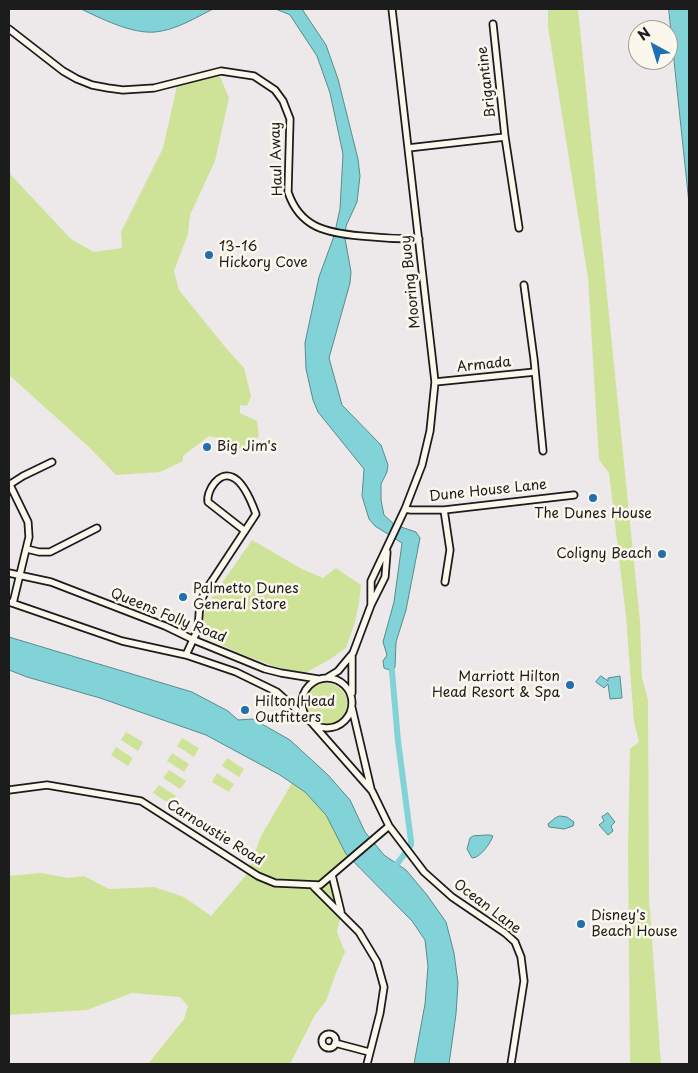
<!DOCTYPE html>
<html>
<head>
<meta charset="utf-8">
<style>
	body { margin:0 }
	#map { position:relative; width:698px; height:1073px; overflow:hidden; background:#ede9ea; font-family:"Playpen Sans",sans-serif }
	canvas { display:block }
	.frame { position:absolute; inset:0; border:10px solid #1c1c1c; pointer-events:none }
	.north { position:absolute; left:628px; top:20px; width:50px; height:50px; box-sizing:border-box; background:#fbf7ec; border:1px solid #a29f99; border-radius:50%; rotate:321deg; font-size:14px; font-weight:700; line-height:20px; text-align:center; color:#1c1c1c }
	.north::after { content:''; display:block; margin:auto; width:18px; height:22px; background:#1f6fb2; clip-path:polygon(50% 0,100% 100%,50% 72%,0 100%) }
</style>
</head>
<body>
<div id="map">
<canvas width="698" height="1073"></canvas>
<div class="frame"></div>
<div class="north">N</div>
</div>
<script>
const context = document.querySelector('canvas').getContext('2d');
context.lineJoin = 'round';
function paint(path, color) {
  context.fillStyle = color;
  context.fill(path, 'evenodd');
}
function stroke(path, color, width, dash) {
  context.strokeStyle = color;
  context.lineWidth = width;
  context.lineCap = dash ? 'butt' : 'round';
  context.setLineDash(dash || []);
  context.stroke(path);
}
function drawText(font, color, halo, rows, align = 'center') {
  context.font = font + ' "Playpen Sans",sans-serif';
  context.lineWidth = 5;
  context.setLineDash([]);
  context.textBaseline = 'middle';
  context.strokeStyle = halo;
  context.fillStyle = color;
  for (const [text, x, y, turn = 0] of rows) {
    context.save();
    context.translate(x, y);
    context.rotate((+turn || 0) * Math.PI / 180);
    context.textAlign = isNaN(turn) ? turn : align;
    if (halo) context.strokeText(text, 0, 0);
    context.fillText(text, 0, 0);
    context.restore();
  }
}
const green = new Path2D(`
	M 548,9 L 578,9 L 640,621 L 642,678 L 648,700 L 649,898 L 661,1064 L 630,1064 L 628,848 L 630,749 L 639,742 L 634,722 L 626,617 L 609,473 L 599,460 L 588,278 L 548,27 Z
	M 219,74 L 229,98 L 215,161 L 190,215 L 188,234 L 174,271 L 179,290 L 226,348 L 244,368 L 251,396 L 247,406 L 240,405 L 240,413 L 257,421 L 259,436 L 245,451 L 223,439 L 209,436 L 183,456 L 183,461 L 160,472 L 116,475 L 90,448 L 9,375 L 9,173 L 71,239 L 94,252 L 122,248 L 121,232 L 163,148 L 177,86 Z
	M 252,540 L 302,569 L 323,578 L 336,568 L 361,585 L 359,603 L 355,622 L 346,648 L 329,660 L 305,673 L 276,667 L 239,653 L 204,637 L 201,628 L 206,606 Z
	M305 704a21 21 0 1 1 42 0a21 21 0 1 1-42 0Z
	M 126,732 L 143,742 L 138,751 L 121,740 Z
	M 182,738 L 199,748 L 194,757 L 177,746 Z
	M 116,747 L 133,758 L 128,766 L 111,755 Z
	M 172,753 L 189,764 L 184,772 L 167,761 Z
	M 227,758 L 244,769 L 239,777 L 222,766 Z
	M 169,770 L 186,781 L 180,789 L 163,778 Z
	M 217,773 L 234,784 L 229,792 L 212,782 Z
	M 292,783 L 305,792 L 326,815 L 348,856 L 334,868 L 338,893 L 343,905 L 337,932 L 345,952 L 336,973 L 326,1001 L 315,1015 L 290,1064 L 148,1064 L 184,1019 L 188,1006 L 180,997 L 132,993 L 87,1010 L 9,1015 L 9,876 L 41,873 L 68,878 L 84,876 L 109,889 L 154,887 L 184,897 L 211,916 L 247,874 L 261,836 Z
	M 159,785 L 176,796 L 170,804 L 153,793 Z`);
const water = new Path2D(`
	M 81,9 L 213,9 C 195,18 176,30 155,32 C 132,34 102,19 81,9 Z
	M 276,9 L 302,9 L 326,45 L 338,79 L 358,159 L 360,176 L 357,202 L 346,226 L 345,238 L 351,272 L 350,283 L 329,358 L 342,405 L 381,445 L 388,465 L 387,472 L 381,484 L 381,500 L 384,515 L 395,525 L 416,532 L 420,538 L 406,610 L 396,642 L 395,667 L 392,671 L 384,668 L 383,661 L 387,655 L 383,642 L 394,602 L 402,543 L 375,526 L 369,519 L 362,496 L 364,469 L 318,412 L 313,400 L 306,369 L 305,343 L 319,277 L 334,236 L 340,209 L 343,154 L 330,93 L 317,56 L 290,15 Z
	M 669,9 L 689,9 L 689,203 Z
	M 9,637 L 192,692 L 228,711 L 238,720 L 253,719 L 290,740 L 328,775 L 350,800 L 365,832 L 384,855 L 406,870 L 427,895 L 446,922 L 454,953 L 458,983 L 456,1014 L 449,1064 L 414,1064 L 425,1004 L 428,966 L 425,940 L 412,921 L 346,854 L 326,815 L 305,792 L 280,775 L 206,735 L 100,698 L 27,677 L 9,670 Z
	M 601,676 L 608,681 L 608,678 L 620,676 L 622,698 L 610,699 L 608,684 L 604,688 L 596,682 Z
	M 608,813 L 615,822 L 611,826 L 613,831 L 608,835 L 599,825 L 604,821 L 602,817 Z
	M 560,816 L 567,817 L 574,822 L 573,826 L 564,829 L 549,827 L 548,824 L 555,818 Z
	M 490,835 L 493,836 C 490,844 480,858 472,858 L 467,849 L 470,838 L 473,836 Z`);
const canal = new Path2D(`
	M 392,671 L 398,741 L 411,841 L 411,845 L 397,864`);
const minor = new Path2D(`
	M 493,24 L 505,137 L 519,228
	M 9,29 L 63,71 L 77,79 L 92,85 L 108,88 L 123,90 L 154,88 L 221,71 L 254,76 L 275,90 L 283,101 L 290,119 L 288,192 C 300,228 327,233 361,236 C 380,238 399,239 419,239
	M 408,148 L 505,137
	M 524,285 L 534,359 L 543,451
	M 435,382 L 535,372
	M 9,483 L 28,522 L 29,537 L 13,603
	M 9,485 L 23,476 L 52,462
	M 405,509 L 411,510 L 444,510 L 574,495
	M 444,510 L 450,550 L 445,582
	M 27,549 L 39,552 L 50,552 L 97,528
	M 9,573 L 51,582 L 165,626 L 194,640 L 265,669 L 281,673 L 318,679
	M 9,602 L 122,641 L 186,655 L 236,672 L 277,692 L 308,720
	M 371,605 L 371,581 L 405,509 L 422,465 L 430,431 L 435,382 L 392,9
	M 186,655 L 198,629 L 200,602 L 208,587 L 256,514 C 252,503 243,481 232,477 C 219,471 206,491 208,502 L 245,531
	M 328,677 L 338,671 L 353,653 L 371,605 L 385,577 L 387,552
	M302 703a25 25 0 1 1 50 0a25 25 0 1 1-50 0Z
	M 352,693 L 352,655
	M 352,708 L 371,789
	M 312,723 L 372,791 L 389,826 L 424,872 L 452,897 L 505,933 L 515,942 L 521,957 L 524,981 L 511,1064
	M 9,790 L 47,785 L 141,801 L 258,876 L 275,883 L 320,885 L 389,826
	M 332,875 L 341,912
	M 312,885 L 359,932 L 377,962 L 384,987 L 380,1013 L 367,1064
	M322 1041a7 7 0 1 1 14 0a7 7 0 1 1-14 0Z
	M 335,1043 L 369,1052`);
const markers = [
	[209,255,5,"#1f6fb2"],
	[207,447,5,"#1f6fb2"],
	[593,498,5,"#1f6fb2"],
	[662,554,5,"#1f6fb2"],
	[183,597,5,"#1f6fb2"],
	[570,685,5,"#1f6fb2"],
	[245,710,5,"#1f6fb2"],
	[581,924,5,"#1f6fb2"]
];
const streetNames = [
	["Brigantine",487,82,-97],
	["Haul Away",277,159,-92],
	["Mooring Buoy",411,282,-96],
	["Armada",484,365,-6],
	["Dune House Lane",488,491,-6],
	["Queens Folly Road",168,616,22],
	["Carnoustie Road",215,833,32],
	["Ocean Lane",487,907,37]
];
const poiNames = [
	["13-16",219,247],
	["Hickory Cove",219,263],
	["Big Jim's",217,447],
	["The Dunes House",593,514,"center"],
	["Coligny Beach",652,554,"right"],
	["Palmetto Dunes",193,589],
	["General Store",193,605],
	["Marriott Hilton",560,677,"right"],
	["Head Resort & Spa",560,693,"right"],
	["Hilton Head",255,702],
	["Outfitters",255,718],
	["Disney's",591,916],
	["Beach House",591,932]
];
paint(green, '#cfe398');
paint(water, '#81d3d7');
stroke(water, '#598a8c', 1);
stroke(canal, '#81d3d7', 6);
stroke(minor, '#1c1c1c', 9);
stroke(minor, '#fbf7ec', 5.5);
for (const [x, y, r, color] of markers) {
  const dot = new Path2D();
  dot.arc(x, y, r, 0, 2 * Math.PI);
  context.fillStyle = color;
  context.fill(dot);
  stroke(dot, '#fbf7ec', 2);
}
drawText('14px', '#1c1c1c', '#fbf7ec', streetNames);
drawText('14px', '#1c1c1c', '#fbf7ec', poiNames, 'left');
</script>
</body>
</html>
